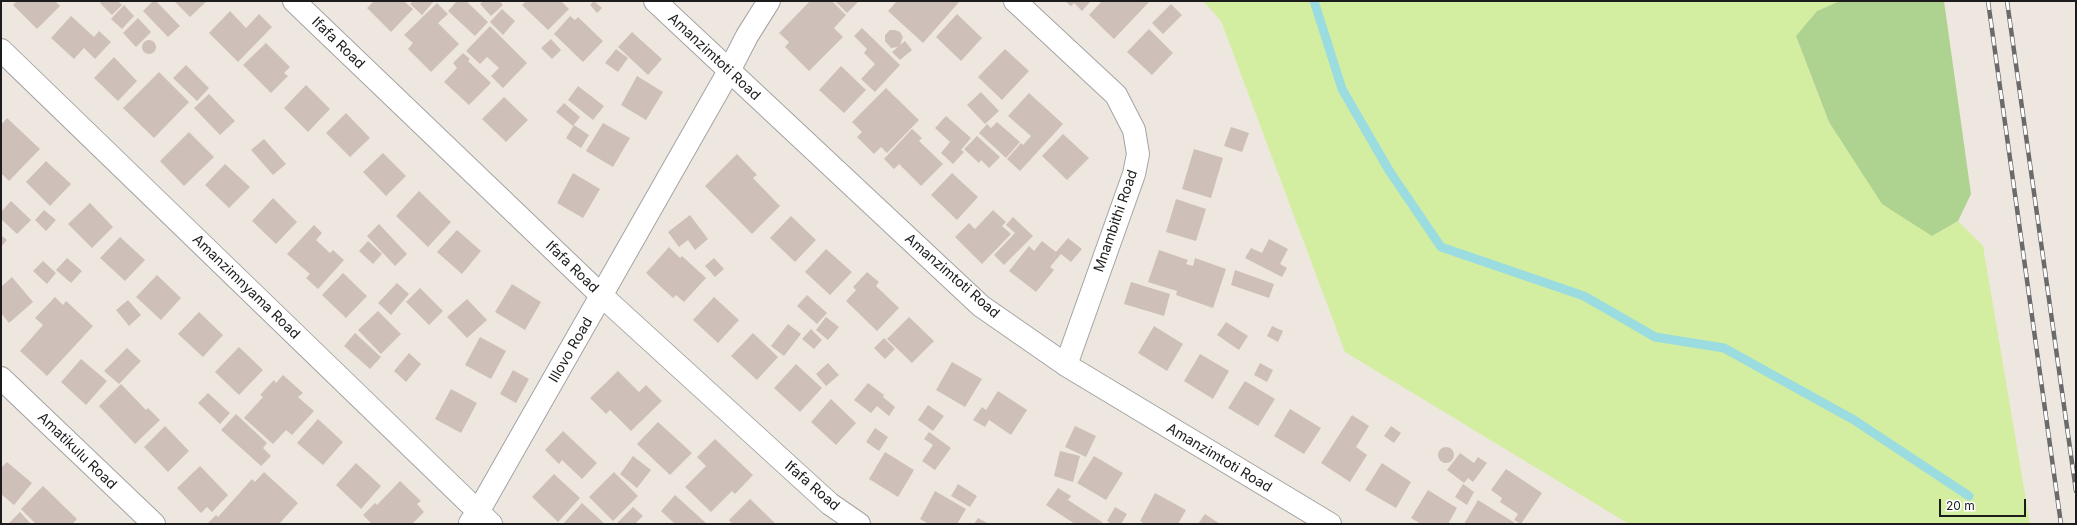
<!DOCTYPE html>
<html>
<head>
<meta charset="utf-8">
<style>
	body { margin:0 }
	#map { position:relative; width:2077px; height:525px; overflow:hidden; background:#eee7e0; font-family:Inter,sans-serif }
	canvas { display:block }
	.frame { position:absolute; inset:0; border:2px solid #1c1c1c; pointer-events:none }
	.scale { position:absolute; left:1939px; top:499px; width:87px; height:18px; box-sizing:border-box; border:2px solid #1c1c1c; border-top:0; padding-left:5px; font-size:12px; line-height:14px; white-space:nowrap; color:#1c1c1c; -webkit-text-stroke:3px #fff; paint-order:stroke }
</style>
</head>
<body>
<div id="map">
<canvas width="2077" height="525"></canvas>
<div class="frame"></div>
<div class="scale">20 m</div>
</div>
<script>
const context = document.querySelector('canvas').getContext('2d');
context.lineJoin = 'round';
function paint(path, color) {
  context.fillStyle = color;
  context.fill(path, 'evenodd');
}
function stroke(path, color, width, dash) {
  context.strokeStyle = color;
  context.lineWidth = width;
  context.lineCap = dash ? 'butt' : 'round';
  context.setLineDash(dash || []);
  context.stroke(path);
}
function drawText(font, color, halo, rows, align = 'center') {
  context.font = font + ' Inter,sans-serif';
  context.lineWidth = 3;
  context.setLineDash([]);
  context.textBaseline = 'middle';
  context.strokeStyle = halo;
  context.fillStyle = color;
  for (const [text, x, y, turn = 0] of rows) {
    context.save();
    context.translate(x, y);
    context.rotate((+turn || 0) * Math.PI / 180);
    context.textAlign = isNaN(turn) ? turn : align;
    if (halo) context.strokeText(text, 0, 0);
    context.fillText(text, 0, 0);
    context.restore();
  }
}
const grass = new Path2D(`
	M 1203,1 L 1840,1 L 1817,11 L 1796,36 L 1829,122 L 1932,236 L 1958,221 L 1983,246 L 2030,524 L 1629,524 L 1345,352 L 1221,21 Z`);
const forest = new Path2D(`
	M 1840,1 L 1944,1 L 1971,194 L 1958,221 L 1932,236 L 1882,204 L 1829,122 L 1796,36 L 1817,11 Z`);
const stream = new Path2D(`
	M 1314,1 L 1342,89 L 1390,172 L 1441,247 L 1584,296 L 1655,337 L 1724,348 L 1854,420 L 1969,496`);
const building = new Path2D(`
	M 17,1 L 55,1 L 60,6 L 37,29 L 13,5 Z
	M 102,1 L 118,1 L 122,5 L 112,15 L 100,3 Z
	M 153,1 L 156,1 L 180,26 L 168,37 L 143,11 Z
	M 174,1 L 207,1 L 190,17 Z
	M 374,1 L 404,1 L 413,9 L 391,32 L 367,8 Z
	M 413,1 L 434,1 L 422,15 L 410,4 Z
	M 457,1 L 466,1 L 488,22 L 475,36 L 448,11 Z
	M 483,1 L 500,1 L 503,5 L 491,16 L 480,4 Z
	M 526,1 L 561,1 L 569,9 L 548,30 L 522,5 Z
	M 594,1 L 602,8 L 597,13 L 590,5 Z
	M 810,1 L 832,1 L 846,15 L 834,28 L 843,37 L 809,71 L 785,47 L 789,42 L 779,33 Z
	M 835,1 L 859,1 L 847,13 Z
	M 897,1 L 960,1 L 923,43 L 888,11 Z
	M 1065,1 L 1091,1 L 1082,11 L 1074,3 L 1071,6 Z
	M 1102,1 L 1150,1 L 1114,39 L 1089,15 Z
	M 437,3 L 448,14 L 438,23 L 459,44 L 431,72 L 408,49 L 413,43 L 404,35 Z
	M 1171,4 L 1182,15 L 1163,34 L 1152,23 Z
	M 124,5 L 134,16 L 122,29 L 111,19 Z
	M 502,9 L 515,21 L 503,35 L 490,22 Z
	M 230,11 L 246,28 L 259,14 L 272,27 L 238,62 L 209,33 Z
	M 957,14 L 982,38 L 961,61 L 936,37 Z
	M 71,16 L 94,37 L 99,31 L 111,42 L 95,59 L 84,48 L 74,59 L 51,38 Z
	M 570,16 L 575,20 L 578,17 L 603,41 L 583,62 L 554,34 Z
	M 138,18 L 151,32 L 136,47 L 123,33 Z
	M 490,26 L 527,63 L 503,88 L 491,76 L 499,68 L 487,57 L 480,64 L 466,51 Z
	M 862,28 L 900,65 L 875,92 L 861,79 L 875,64 L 864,53 L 867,49 L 854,36 Z
	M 1149,29 L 1173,53 L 1152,75 L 1127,52 Z
	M 890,30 L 895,30 L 900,32 L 903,37 L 900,45 L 905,41 L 912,50 L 900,60 L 892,52 L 898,47 L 891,48 L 885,41 L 885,35 Z
	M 632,32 L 662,59 L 648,75 L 618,47 Z
	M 551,39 L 561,50 L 552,59 L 541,48 Z
	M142 47a7 7 0 1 1 14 0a7 7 0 1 1-14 0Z
	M 266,43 L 290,67 L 284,73 L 288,76 L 271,93 L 243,65 Z
	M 616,49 L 628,58 L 618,72 L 605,63 Z
	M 1005,49 L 1029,71 L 1002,100 L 978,77 Z
	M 463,53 L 470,59 L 468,61 L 491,83 L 469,105 L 444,82 L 457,68 L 453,63 Z
	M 114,57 L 137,81 L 118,101 L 94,78 Z
	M 186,65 L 209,88 L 197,101 L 173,78 Z
	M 841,66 L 866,90 L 844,113 L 819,90 Z
	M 159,72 L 189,102 L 154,138 L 123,108 Z
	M 637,76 L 663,92 L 646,120 L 621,105 Z
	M 306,85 L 330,109 L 308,132 L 284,108 Z
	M 578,86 L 604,106 L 593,120 L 568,100 Z
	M 886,88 L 919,120 L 887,153 L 881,147 L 874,154 L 857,137 L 862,132 L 852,122 Z
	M 981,92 L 999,111 L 985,124 L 967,105 Z
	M 1029,93 L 1063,124 L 1020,171 L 1007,159 L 1021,143 L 1023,145 L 1031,136 L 1008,116 Z
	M 209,94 L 235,121 L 220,135 L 194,108 Z
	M 504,97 L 528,120 L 506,142 L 482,119 Z
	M 564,103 L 580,117 L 573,126 L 556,112 Z
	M 346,113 L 370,138 L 350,157 L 326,133 Z
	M 946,116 L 971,138 L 961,150 L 964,152 L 953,164 L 941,153 L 950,142 L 935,128 Z
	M 7,118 L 40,149 L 9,181 L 1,173 L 1,125 Z
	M 997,122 L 1020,142 L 1006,158 L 979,133 L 987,124 L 991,128 Z
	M 603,123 L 630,138 L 613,167 L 586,151 Z
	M 574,125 L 589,135 L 581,148 L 566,138 Z
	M 1231,127 L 1249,133 L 1242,152 L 1224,146 Z
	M 912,129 L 922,138 L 919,141 L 943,164 L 921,186 L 899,164 L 894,169 L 884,159 Z
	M 189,132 L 214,157 L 184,186 L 160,161 Z
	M 1063,134 L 1089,158 L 1067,180 L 1042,156 Z
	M 977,136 L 1000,157 L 989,168 L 981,160 L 979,163 L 964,149 Z
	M 264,139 L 286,164 L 273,175 L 251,150 Z
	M 1194,149 L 1223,158 L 1211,198 L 1182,189 Z
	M 383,153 L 406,176 L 386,196 L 363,172 Z
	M 737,154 L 757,175 L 753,178 L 780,206 L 752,234 L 705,186 Z
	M 46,161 L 71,184 L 50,206 L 26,182 Z
	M 225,164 L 250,187 L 229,208 L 205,185 Z
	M 573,173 L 600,189 L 583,218 L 557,203 Z
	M 952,173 L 978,197 L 957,220 L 931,195 Z
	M 419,191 L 451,222 L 428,247 L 396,216 Z
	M 273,198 L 297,222 L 276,244 L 252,221 Z
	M 1176,199 L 1206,209 L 1196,241 L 1166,232 Z
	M 11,201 L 31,220 L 17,234 L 1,219 L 1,212 Z
	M 90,203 L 113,227 L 92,248 L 68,224 Z
	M 44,210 L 56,220 L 46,231 L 35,220 Z
	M 993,210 L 1006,222 L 1002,226 L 1011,234 L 982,264 L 955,237 L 969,223 L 975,229 Z
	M 690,215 L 708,239 L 695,250 L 688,240 L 679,247 L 668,232 Z
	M 791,216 L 816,240 L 795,262 L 770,238 Z
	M 1013,217 L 1033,236 L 1004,265 L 994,255 L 1015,233 L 1006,225 Z
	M 379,224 L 407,254 L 395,266 L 367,236 Z
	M 314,225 L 322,233 L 316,240 L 330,253 L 333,250 L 344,260 L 318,289 L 306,278 L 310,274 L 287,254 Z
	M 457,230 L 481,251 L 462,274 L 437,252 Z
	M 1,235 L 7,240 L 1,247 Z
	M 120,237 L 145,260 L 125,281 L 100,258 Z
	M 1068,238 L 1082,249 L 1071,262 L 1061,254 L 1050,267 L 1054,270 L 1036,292 L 1009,271 L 1029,246 L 1034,251 L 1042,241 L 1056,252 Z
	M 1269,239 L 1288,249 L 1280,264 L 1287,268 L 1282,277 L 1245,258 L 1251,248 L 1262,253 Z
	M 368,241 L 382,254 L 373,264 L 359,251 Z
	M 669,247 L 680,258 L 682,256 L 706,278 L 684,302 L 676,295 L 673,298 L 646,273 Z
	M 826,249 L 852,272 L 830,295 L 805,272 Z
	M 1159,250 L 1188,260 L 1186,264 L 1193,266 L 1195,258 L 1226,269 L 1213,308 L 1176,295 L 1177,291 L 1148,282 Z
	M 67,258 L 82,271 L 71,283 L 56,270 Z
	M 714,258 L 724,269 L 715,277 L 705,266 Z
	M 43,261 L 56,273 L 47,284 L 33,271 Z
	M 1235,270 L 1274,284 L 1269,298 L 1231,285 Z
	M 867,272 L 879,282 L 876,286 L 899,308 L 877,331 L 846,301 L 856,290 L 853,287 Z
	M 343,273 L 367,296 L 346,318 L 322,295 Z
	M 157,275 L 181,298 L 161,320 L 136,297 Z
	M 12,277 L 33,302 L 9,323 L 1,313 L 1,287 Z
	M 1131,282 L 1170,294 L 1164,316 L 1124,304 Z
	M 397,283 L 409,294 L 391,315 L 378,303 Z
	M 512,284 L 541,302 L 525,330 L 495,312 Z
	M 420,288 L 443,311 L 429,325 L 406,302 Z
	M 807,295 L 827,313 L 817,324 L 797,306 Z
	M 55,297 L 63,305 L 66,301 L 93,326 L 47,376 L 20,351 L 43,325 L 35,318 Z
	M 714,297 L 739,320 L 718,343 L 693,320 Z
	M 467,299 L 487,320 L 467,338 L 447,317 Z
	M 128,300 L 141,315 L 129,326 L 116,310 Z
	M 378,311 L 401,334 L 381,354 L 358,330 Z
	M 199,312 L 223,335 L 203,357 L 178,334 Z
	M 826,317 L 839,327 L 828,340 L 816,330 Z
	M 909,317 L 934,341 L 912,363 L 887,339 Z
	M 1226,322 L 1248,336 L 1239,350 L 1217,335 Z
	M 788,324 L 801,334 L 784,356 L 771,346 Z
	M 1154,326 L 1183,344 L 1167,371 L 1138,353 Z
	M 1272,326 L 1283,331 L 1278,342 L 1267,336 Z
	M 811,329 L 822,340 L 814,349 L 802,339 Z
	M 355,333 L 381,357 L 370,369 L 344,346 Z
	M 753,333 L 778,357 L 757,380 L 731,356 Z
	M 480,337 L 506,351 L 491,379 L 465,365 Z
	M 884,338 L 895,349 L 885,359 L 874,348 Z
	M 239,347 L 263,370 L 239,395 L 215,372 Z
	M 127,348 L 141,361 L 119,384 L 104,371 Z
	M 409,353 L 421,364 L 406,382 L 394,371 Z
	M 1200,354 L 1229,371 L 1213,399 L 1184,381 Z
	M 81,359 L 107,381 L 86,405 L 61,382 Z
	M 952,362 L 982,379 L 965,407 L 936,390 Z
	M 828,363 L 839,375 L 826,386 L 816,374 Z
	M 1260,363 L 1273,370 L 1267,382 L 1254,375 Z
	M 796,364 L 822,388 L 800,412 L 774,388 Z
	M 513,370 L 529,379 L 516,403 L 500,394 Z
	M 618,371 L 639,392 L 646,385 L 662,401 L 631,431 L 610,410 L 606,414 L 590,398 Z
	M 283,375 L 303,393 L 298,397 L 314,411 L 292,435 L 286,430 L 273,444 L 244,418 L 263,397 L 260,395 L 274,380 L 276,383 Z
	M 1245,381 L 1275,399 L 1258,426 L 1228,408 Z
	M 868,383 L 884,395 L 883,397 L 895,407 L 889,416 L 877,406 L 871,413 L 854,400 Z
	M 121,384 L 146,410 L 148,408 L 160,420 L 135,444 L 99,406 Z
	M 451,389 L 477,403 L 461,433 L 435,419 Z
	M 998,391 L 1027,410 L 1011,435 L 989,420 L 985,427 L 973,420 L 982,407 L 986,410 Z
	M 208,393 L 230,413 L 220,424 L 198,403 Z
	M 831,399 L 856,423 L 836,445 L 811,422 Z
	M 928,405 L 944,416 L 933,431 L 918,420 Z
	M 1290,409 L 1321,428 L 1304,454 L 1274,436 Z
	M 236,414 L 267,443 L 263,448 L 271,456 L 261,466 L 221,430 Z
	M 1352,415 L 1369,426 L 1356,447 L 1367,455 L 1350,482 L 1321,463 Z
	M 318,419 L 343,442 L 323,465 L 297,443 Z
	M 658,422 L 692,453 L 670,475 L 637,444 Z
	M 165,426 L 189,451 L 168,472 L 144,447 Z
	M 1075,426 L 1096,436 L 1086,457 L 1065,447 Z
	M 1391,426 L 1401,433 L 1394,443 L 1384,436 Z
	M 875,428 L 888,437 L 879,451 L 866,442 Z
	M 563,431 L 597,463 L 582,479 L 562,460 L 559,464 L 545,450 Z
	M 929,432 L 951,448 L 935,470 L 922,461 L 933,445 L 924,439 Z
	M 715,439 L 753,475 L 735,494 L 732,491 L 711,512 L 685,487 L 706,466 L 697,457 Z
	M1438 455a8 8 0 1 1 16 0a8 8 0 1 1-16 0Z
	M 1060,451 L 1080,456 L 1073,482 L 1054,476 Z
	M 885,452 L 914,470 L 898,497 L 869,479 Z
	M 1460,453 L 1474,463 L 1478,457 L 1487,463 L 1473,482 L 1468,478 L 1464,483 L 1447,470 Z
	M 633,456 L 651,470 L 637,488 L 620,474 Z
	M 1094,456 L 1123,473 L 1106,500 L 1077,483 Z
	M 7,462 L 32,483 L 14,505 L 1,494 L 1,468 Z
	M 356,463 L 381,486 L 361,509 L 336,485 Z
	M 1382,463 L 1411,482 L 1396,508 L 1365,490 Z
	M 200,466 L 228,495 L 212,512 L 207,507 L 201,513 L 177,488 Z
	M 1506,469 L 1542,493 L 1521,524 L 1514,520 L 1518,514 L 1500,502 L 1502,498 L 1491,490 Z
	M 264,472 L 298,503 L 279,524 L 207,524 L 216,515 L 218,517 L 252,479 L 255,482 Z
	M 614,472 L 638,496 L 613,521 L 589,497 Z
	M 554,474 L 580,498 L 558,522 L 532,497 Z
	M 400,481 L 421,501 L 417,504 L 424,512 L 412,524 L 372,524 L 363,515 L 375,503 L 377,505 Z
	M 958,484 L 977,496 L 970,507 L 951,496 Z
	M 1463,484 L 1474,492 L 1467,505 L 1455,497 Z
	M 43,486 L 77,519 L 72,524 L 36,524 L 21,509 Z
	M 1058,488 L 1071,496 L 1068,500 L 1102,522 L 1101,524 L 1075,524 L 1046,505 Z
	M 1428,490 L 1457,508 L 1448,524 L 1421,524 L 1411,518 Z
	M 935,491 L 966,509 L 957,524 L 929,524 L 920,519 Z
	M 1155,493 L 1186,510 L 1178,524 L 1145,524 L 1140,521 Z
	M 675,495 L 707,524 L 675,524 L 661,511 Z
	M 750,499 L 775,523 L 774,524 L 732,524 L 729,520 Z
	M 1478,500 L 1515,523 L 1515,524 L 1464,524 Z
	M 582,503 L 605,524 L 563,524 Z
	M 633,507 L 643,516 L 635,524 L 616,524 Z
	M 1115,507 L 1127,514 L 1121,524 L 1112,524 L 1107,521 Z
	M 20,512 L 31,524 L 8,524 Z
	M 1205,514 L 1220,524 L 1198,524 Z
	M 978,518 L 989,524 L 974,524 Z`);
const minor = new Path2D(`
	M 294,1 L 602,296 L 830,504 L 859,524
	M 655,1 L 981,306 L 1066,365 L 1330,524
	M 1015,1 L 1116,95 L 1134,130 L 1138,154 L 1134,174 L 1066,365
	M 1,50 L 491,524
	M 1,378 L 154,524
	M 470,523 L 478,512 L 729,71 L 747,36 L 769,1`);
const rail = new Path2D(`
	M 1988,1 L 2061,524
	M 2007,1 L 2076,491`);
const streetNames = [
	["Ifafa Road",338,43,44],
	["Amanzimtoti Road",714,57,43],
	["Mnambithi Road",1116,221,-71],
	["Ifafa Road",572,267,44],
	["Amanzimtoti Road",952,276,41],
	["Amanzimnyama Road",246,287,44],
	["Illovo Road",571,350,-60],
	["Amatikulu Road",77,451,44],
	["Amanzimtoti Road",1219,458,31],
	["Ifafa Road",812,486,41]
];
paint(grass, '#d3eea0');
paint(forest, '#aed290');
stroke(stream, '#9bdce1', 9);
paint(building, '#cebfb9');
stroke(minor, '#a3a3a3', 24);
stroke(minor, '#fff', 22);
stroke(rail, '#6a6a6a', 4.5);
stroke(rail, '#fff', 3, [9]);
drawText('14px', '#1c1c1c', '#fff', streetNames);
</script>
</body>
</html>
